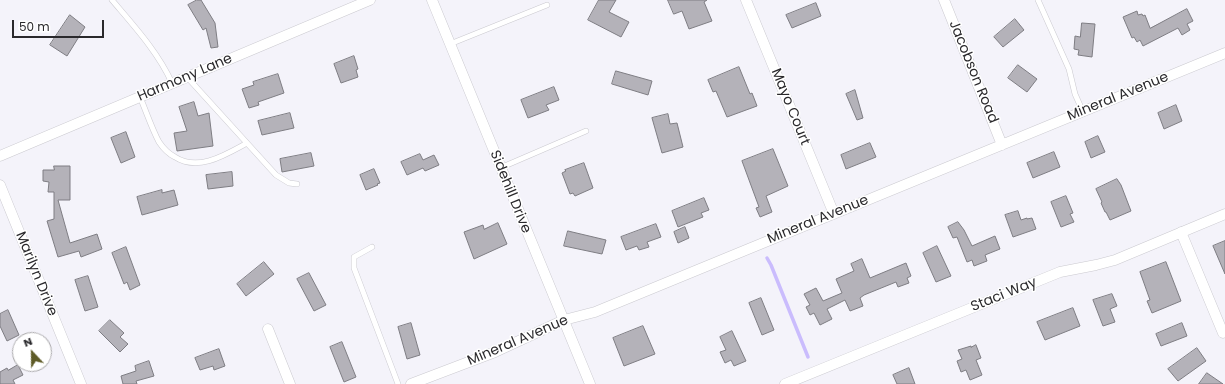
<!DOCTYPE html>
<html>
<head>
<meta charset="utf-8">
<style>
	body { margin:0 }
	#map { position:relative; width:1225px; height:384px; overflow:hidden; background:#f4f3fa; font-family:Poppins,sans-serif }
	canvas { display:block }
	.north { position:absolute; left:12px; top:332px; width:40px; height:40px; box-sizing:border-box; background:#fff; border:1px solid #aaa9ab; border-radius:50%; rotate:338deg; font-size:11px; font-weight:700; line-height:16px; text-align:center; color:#2a292c }
	.north::after { content:''; display:block; margin:auto; width:14px; height:18px; background:#5e5b27; clip-path:polygon(50% 0,100% 100%,50% 72%,0 100%) }
	.scale { position:absolute; left:12px; top:20px; width:92px; height:18px; box-sizing:border-box; border:2px solid #2a292c; border-top:0; padding-left:5px; font-size:12px; line-height:14px; white-space:nowrap; color:#2a292c; -webkit-text-stroke:3px #fff; paint-order:stroke }
</style>
</head>
<body>
<div id="map">
<canvas width="1225" height="384"></canvas>
<div class="north">N</div>
<div class="scale">50 m</div>
</div>
<script>
const context = document.querySelector('canvas').getContext('2d');
context.lineJoin = 'round';
function stroke(path, color, width, dash) {
  context.strokeStyle = color;
  context.lineWidth = width;
  context.lineCap = dash ? 'butt' : 'round';
  context.setLineDash(dash || []);
  context.stroke(path);
}
function paint(path, color) {
  context.fillStyle = color;
  context.fill(path, 'evenodd');
}
function drawText(font, color, halo, rows, align = 'center') {
  context.font = font + ' Poppins,sans-serif';
  context.lineWidth = 3;
  context.setLineDash([]);
  context.textBaseline = 'middle';
  context.strokeStyle = halo;
  context.fillStyle = color;
  for (const [text, x, y, turn = 0] of rows) {
    context.save();
    context.translate(x, y);
    context.rotate((+turn || 0) * Math.PI / 180);
    context.textAlign = isNaN(turn) ? turn : align;
    if (halo) context.strokeText(text, 0, 0);
    context.fillText(text, 0, 0);
    context.restore();
  }
}
const stream = new Path2D(`
	M 767,258 L 771,265 L 808,357`);
const building = new Path2D(`
	M 197,0 L 201,0 L 215,23 L 218,47 L 211,48 L 206,28 L 203,30 L 188,5 Z
	M 599,0 L 616,0 L 609,12 L 629,22 L 621,37 L 588,20 Z
	M 668,0 L 707,0 L 704,2 L 712,21 L 689,29 L 682,11 L 674,14 Z
	M 816,3 L 821,16 L 792,28 L 786,15 Z
	M 1187,9 L 1193,21 L 1187,24 L 1190,30 L 1182,35 L 1178,28 L 1143,46 L 1140,40 L 1137,42 L 1134,37 L 1132,38 L 1123,17 L 1137,11 L 1138,15 L 1142,14 L 1143,16 L 1145,15 L 1150,28 Z
	M 70,15 L 85,27 L 67,56 L 50,45 Z
	M 1015,19 L 1024,30 L 1003,47 L 994,37 Z
	M 1082,23 L 1095,24 L 1092,57 L 1078,55 L 1079,50 L 1074,49 L 1075,36 L 1080,37 Z
	M 354,56 L 358,69 L 356,70 L 358,77 L 341,83 L 334,64 Z
	M 1018,65 L 1037,79 L 1027,92 L 1008,78 Z
	M 739,67 L 750,94 L 752,93 L 757,106 L 727,117 L 716,91 L 713,92 L 708,80 Z
	M 616,71 L 652,81 L 648,95 L 612,84 Z
	M 278,74 L 284,93 L 258,102 L 259,105 L 249,108 L 242,89 L 254,85 L 253,82 Z
	M 554,87 L 559,100 L 546,105 L 549,110 L 528,118 L 521,100 Z
	M 855,90 L 863,118 L 857,120 L 846,94 Z
	M 194,102 L 198,116 L 209,113 L 213,146 L 177,151 L 174,133 L 187,131 L 179,107 Z
	M 1176,105 L 1182,121 L 1164,129 L 1158,113 Z
	M 290,113 L 294,128 L 262,135 L 258,121 Z
	M 668,114 L 670,124 L 677,123 L 683,147 L 662,153 L 652,118 Z
	M 126,132 L 135,157 L 121,163 L 111,138 Z
	M 1098,136 L 1105,152 L 1091,158 L 1085,142 Z
	M 870,143 L 876,157 L 846,169 L 841,155 Z
	M 773,149 L 788,186 L 766,196 L 772,212 L 760,217 L 756,208 L 759,207 L 742,161 Z
	M 1054,152 L 1060,167 L 1033,178 L 1027,163 Z
	M 311,153 L 314,166 L 282,172 L 280,159 Z
	M 420,154 L 423,160 L 434,155 L 439,165 L 425,171 L 423,168 L 407,175 L 401,162 Z
	M 584,163 L 593,188 L 575,196 L 573,193 L 570,194 L 562,173 L 566,171 L 565,170 Z
	M 54,166 L 70,166 L 70,200 L 58,200 L 70,243 L 97,234 L 102,249 L 81,257 L 79,251 L 58,257 L 47,221 L 54,219 L 54,192 L 48,192 L 49,182 L 43,181 L 43,170 L 54,170 Z
	M 374,169 L 380,183 L 377,184 L 378,185 L 366,190 L 360,175 Z
	M 232,172 L 233,186 L 208,189 L 206,175 Z
	M 1117,179 L 1121,185 L 1131,211 L 1110,220 L 1106,212 L 1105,212 L 1101,203 L 1102,202 L 1096,189 Z
	M 162,190 L 162,193 L 174,190 L 178,205 L 142,215 L 137,197 Z
	M 1066,196 L 1073,213 L 1070,214 L 1074,222 L 1061,227 L 1051,202 Z
	M 704,198 L 709,210 L 701,213 L 703,217 L 678,227 L 672,211 Z
	M 1018,211 L 1021,220 L 1027,218 L 1027,219 L 1032,218 L 1036,229 L 1013,237 L 1005,215 Z
	M 958,222 L 964,230 L 972,246 L 995,236 L 1000,249 L 985,255 L 987,261 L 974,266 L 972,260 L 967,262 L 957,237 L 953,238 L 948,227 Z
	M 498,223 L 507,244 L 474,259 L 464,232 L 483,225 L 484,229 Z
	M 656,224 L 661,237 L 647,242 L 649,247 L 639,250 L 637,246 L 626,250 L 621,237 Z
	M 685,227 L 689,238 L 678,243 L 674,232 Z
	M 568,231 L 606,240 L 602,254 L 564,246 Z
	M 1225,241 L 1225,274 L 1213,246 Z
	M 937,246 L 951,276 L 936,282 L 923,253 Z
	M 126,247 L 140,285 L 130,290 L 127,282 L 124,284 L 112,253 Z
	M 862,259 L 870,278 L 906,263 L 911,276 L 907,278 L 909,283 L 898,287 L 896,282 L 864,295 L 860,298 L 863,306 L 850,311 L 845,300 L 827,309 L 832,319 L 820,325 L 814,313 L 810,315 L 806,307 L 810,305 L 804,294 L 816,288 L 823,301 L 842,293 L 836,279 L 854,271 L 851,264 Z
	M 264,262 L 274,274 L 246,296 L 237,284 Z
	M 1166,262 L 1181,301 L 1152,313 L 1147,301 L 1150,300 L 1140,272 Z
	M 309,273 L 326,305 L 314,311 L 297,279 Z
	M 88,276 L 98,307 L 85,311 L 75,280 Z
	M 1112,294 L 1117,306 L 1110,309 L 1115,322 L 1103,326 L 1093,300 Z
	M 761,298 L 774,330 L 762,335 L 749,303 Z
	M 1073,308 L 1080,326 L 1045,340 L 1037,322 Z
	M 8,310 L 19,335 L 7,341 L 0,326 L 0,314 Z
	M 110,320 L 124,333 L 120,337 L 128,344 L 120,352 L 99,331 Z
	M 411,323 L 420,355 L 407,359 L 398,327 Z
	M 1182,323 L 1187,336 L 1161,346 L 1156,334 Z
	M 643,326 L 655,354 L 624,366 L 613,338 Z
	M 732,331 L 746,361 L 734,366 L 731,360 L 725,363 L 720,352 L 726,350 L 720,337 Z
	M 342,342 L 356,377 L 344,382 L 330,347 Z
	M 976,345 L 981,358 L 976,360 L 982,375 L 970,380 L 966,370 L 961,372 L 957,361 L 962,359 L 958,350 L 971,346 L 971,347 Z
	M 1197,348 L 1206,361 L 1178,381 L 1168,369 Z
	M 219,349 L 225,366 L 214,370 L 213,366 L 200,370 L 195,358 Z
	M 149,361 L 154,376 L 136,381 L 137,384 L 123,384 L 121,376 L 136,371 L 135,366 Z
	M 18,365 L 23,375 L 13,380 L 15,384 L 0,384 L 0,372 L 7,368 L 8,370 Z
	M 909,368 L 915,384 L 897,384 L 893,375 Z
	M 1207,373 L 1223,384 L 1199,384 Z`);
const lane = new Path2D(`
	M 112,0 C 134,26 158,52 172,83
	M 1038,0 L 1069,69 L 1075,94 L 1083,112
	M 450,44 L 547,5
	M 187,77 L 276,175 L 289,183 L 297,184
	M 140,97 C 146,111 152,129 159,142 C 163,148 169,154 175,157 C 198,172 225,155 247,143
	M 500,168 L 586,131
	M 372,247 L 354,257 L 354,268 L 398,384`);
const street = new Path2D(`
	M 432,0 L 590,384
	M 746,0 L 834,214
	M 944,0 L 1002,145
	M 0,156 L 370,0
	M 0,185 L 81,384
	M 1181,232 L 1223,333
	M 268,329 L 290,384
	M 411,384 L 495,352 L 564,320 L 595,312 L 1225,53
	M 785,384 L 1060,272 L 1096,265 L 1115,260 L 1225,214`);
const streetNames = [
	["Jacobson Road",973,72,68],
	["Harmony Lane",185,78,-23],
	["Mineral Avenue",1118,97,-22],
	["Mayo Court",790,107,68],
	["Sidehill Drive",510,192,68],
	["Mineral Avenue",818,220,-22],
	["Marilyn Drive",36,274,68],
	["Staci Way",1004,295,-22],
	["Mineral Avenue",518,341,-23]
];
stroke(stream, '#cabcfd', 3.5);
paint(building, '#b4b2b9');
stroke(building, '#7e7d83', 1);
stroke(lane, '#cac9cf', 6);
stroke(street, '#cac9cf', 11);
stroke(lane, '#fff', 5);
stroke(street, '#fff', 10);
drawText('14px', '#2a292c', '#fff', streetNames);
</script>
</body>
</html>
